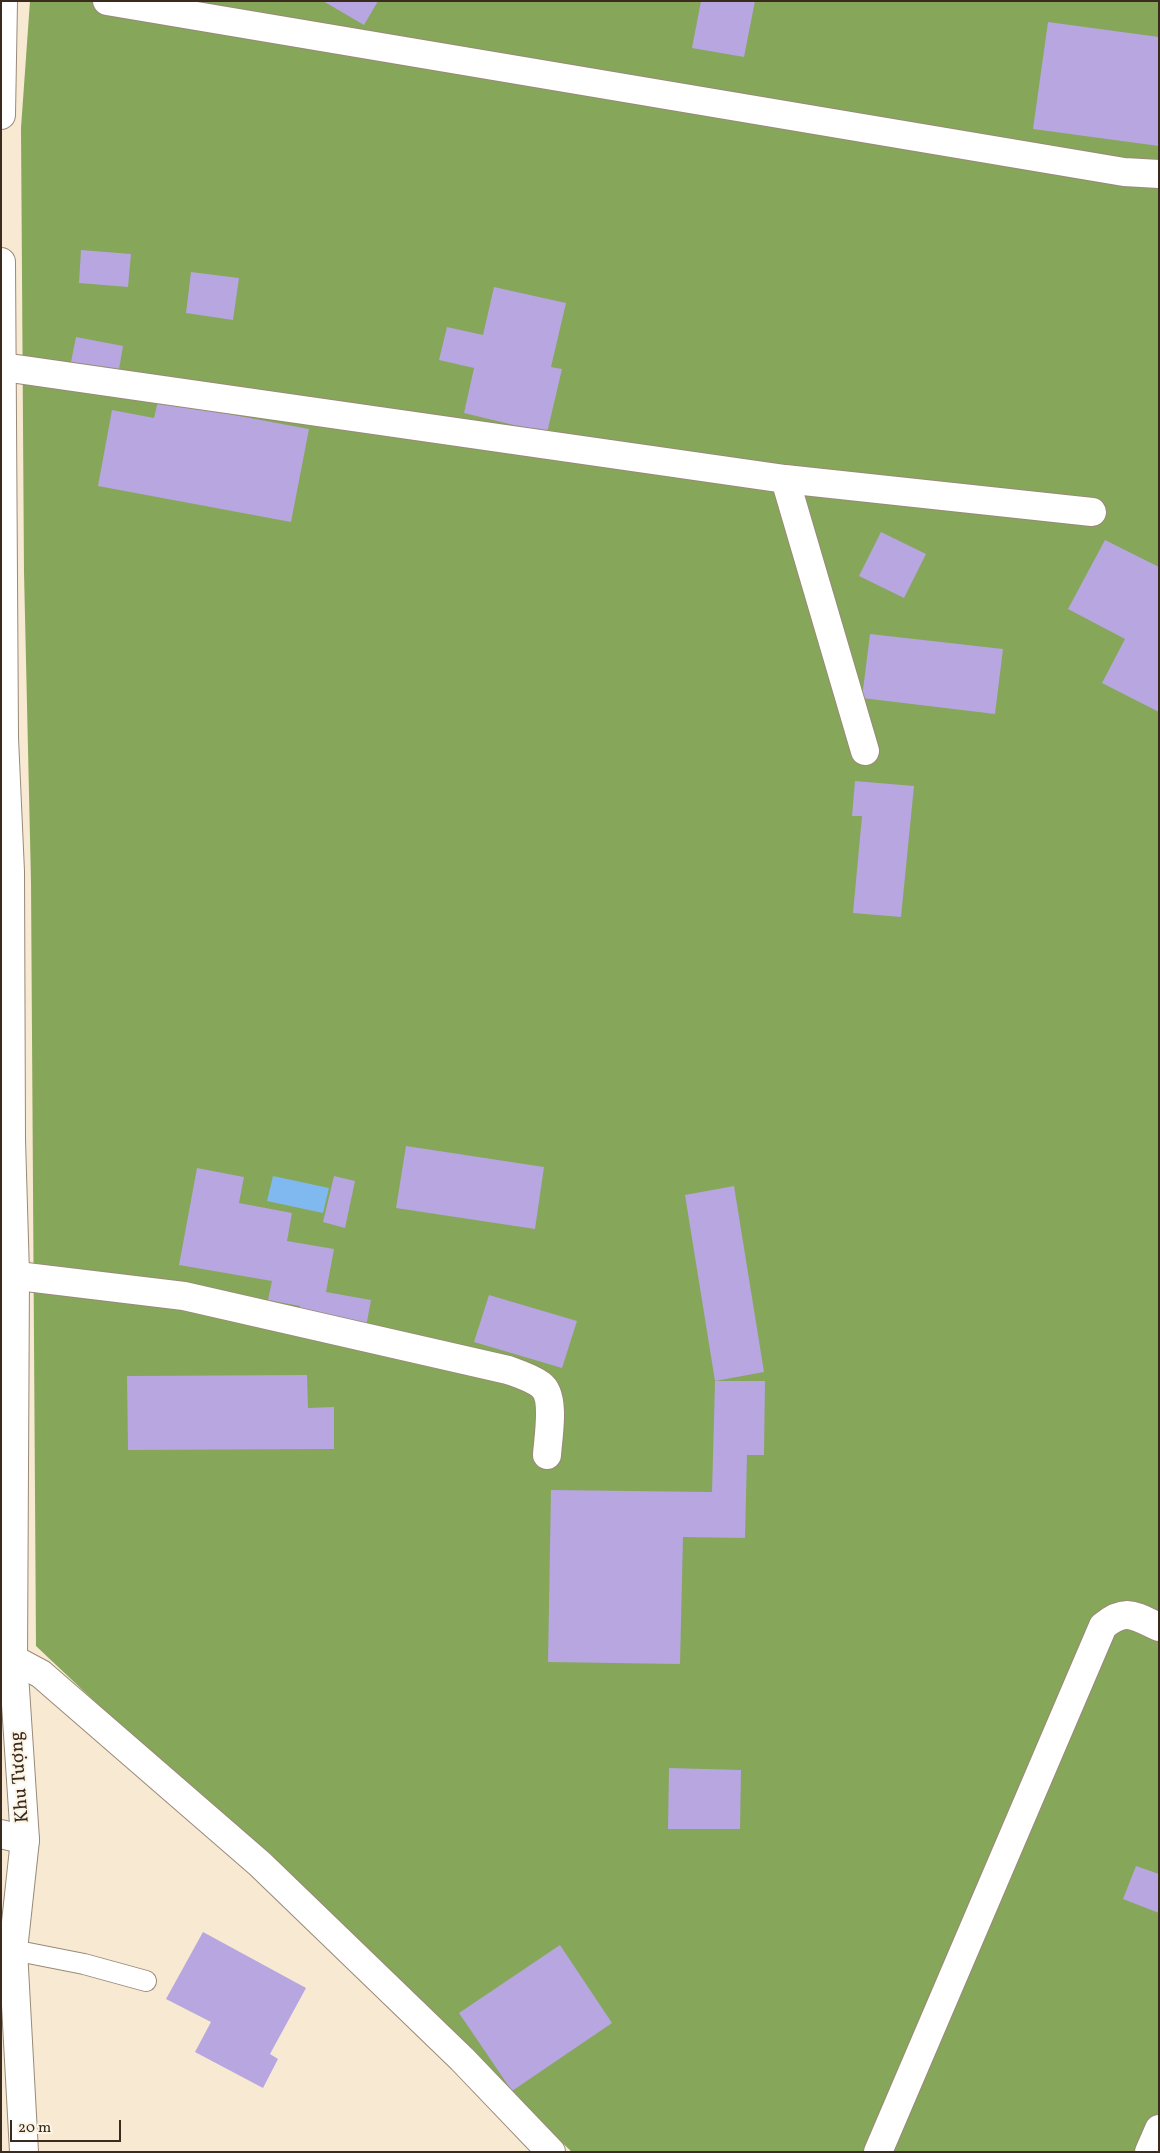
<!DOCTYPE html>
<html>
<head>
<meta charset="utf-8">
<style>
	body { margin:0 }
	#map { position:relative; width:1160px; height:2153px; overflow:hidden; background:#f7e9d2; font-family:Vollkorn,serif }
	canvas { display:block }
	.frame { position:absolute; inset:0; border:2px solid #3b2a1e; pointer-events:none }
	.scale { position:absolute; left:10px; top:2120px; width:111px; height:22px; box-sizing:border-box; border:2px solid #3b2a1e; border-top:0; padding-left:6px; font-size:15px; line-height:18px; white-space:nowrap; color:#3b2a1e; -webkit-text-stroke:4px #fcf5e5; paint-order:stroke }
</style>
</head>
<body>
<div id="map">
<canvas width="1160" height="2153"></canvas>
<div class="frame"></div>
<div class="scale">20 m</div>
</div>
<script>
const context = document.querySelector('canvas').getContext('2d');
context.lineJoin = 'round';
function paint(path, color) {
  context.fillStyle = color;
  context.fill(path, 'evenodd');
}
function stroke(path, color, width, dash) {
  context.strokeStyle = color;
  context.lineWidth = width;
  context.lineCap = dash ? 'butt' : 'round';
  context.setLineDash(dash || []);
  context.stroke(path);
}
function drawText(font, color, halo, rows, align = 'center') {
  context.font = font + ' Vollkorn,serif';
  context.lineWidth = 4;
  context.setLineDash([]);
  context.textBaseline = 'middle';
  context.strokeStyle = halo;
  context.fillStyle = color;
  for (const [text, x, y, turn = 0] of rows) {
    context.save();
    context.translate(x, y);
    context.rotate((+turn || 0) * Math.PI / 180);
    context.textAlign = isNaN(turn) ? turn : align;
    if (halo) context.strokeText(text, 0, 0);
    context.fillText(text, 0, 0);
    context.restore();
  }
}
const forest = new Path2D(`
	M 30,1 L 1159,1 L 1159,2152 L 572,2152 L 36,1646 L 31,882 L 24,572 L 21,128 Z`);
const water = new Path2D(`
	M 273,1176 L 329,1188 L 323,1213 L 267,1201 Z`);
const building = new Path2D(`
	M 323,1 L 378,1 L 364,25 Z
	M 701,1 L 755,1 L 744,57 L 692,48 Z
	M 1048,22 L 1159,37 L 1159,146 L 1033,129 Z
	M 81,250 L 131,254 L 128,287 L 79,283 Z
	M 191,272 L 239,278 L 233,320 L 186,313 Z
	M 494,287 L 566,303 L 551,367 L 562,369 L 547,433 L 464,413 L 474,368 L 439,360 L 447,327 L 483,335 Z
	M 76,337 L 123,346 L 118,375 L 70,367 Z
	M 158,401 L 309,429 L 291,522 L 98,486 L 112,410 L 154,418 Z
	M 881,532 L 926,554 L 904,598 L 859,576 Z
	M 1105,540 L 1159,567 L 1159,712 L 1102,683 L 1125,639 L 1068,609 Z
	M 870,634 L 1003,649 L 995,714 L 862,698 Z
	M 855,781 L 914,786 L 901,917 L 853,913 L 862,816 L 852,816 Z
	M 406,1146 L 544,1167 L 535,1229 L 396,1208 Z
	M 197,1168 L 244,1177 L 239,1203 L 292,1213 L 287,1241 L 334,1249 L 326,1292 L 371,1300 L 366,1327 L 299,1315 L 300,1306 L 268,1300 L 272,1281 L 179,1265 Z
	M 334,1176 L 355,1181 L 345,1228 L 323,1222 Z
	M 734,1186 L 764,1372 L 715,1381 L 765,1381 L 764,1455 L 747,1455 L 745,1538 L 683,1537 L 680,1664 L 548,1662 L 551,1490 L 712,1492 L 715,1381 L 685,1195 Z
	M 489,1295 L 577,1321 L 562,1368 L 474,1342 Z
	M 307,1375 L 308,1408 L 334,1407 L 334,1449 L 128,1450 L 127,1376 Z
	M 669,1768 L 741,1770 L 740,1829 L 668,1829 Z
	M 1136,1866 L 1159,1874 L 1159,1913 L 1123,1899 Z
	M 203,1932 L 306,1988 L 270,2054 L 278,2059 L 263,2088 L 195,2052 L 211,2022 L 166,1999 Z
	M 560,1945 L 612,2023 L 512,2091 L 459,2013 Z`);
const lane = new Path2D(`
	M 13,1950 L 84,1964 L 146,1981`);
const street = new Path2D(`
	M 107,1 L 1124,172 L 1159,174
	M 3,367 L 785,479 L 1092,512
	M 785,479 L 865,751
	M 1,1274 L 184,1296 L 508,1370 C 519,1374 532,1378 541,1385 C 556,1396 548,1438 547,1455
	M 13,1659 L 41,1674 L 260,1864 L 462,2059 L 551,2152
	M 1,1834 L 25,1840
	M 878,2152 L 1103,1626 C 1126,1607 1135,1616 1159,1627
	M 1149,2152 L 1159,2129`);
const secondary = new Path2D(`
	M 1,115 L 3,1
	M 1,262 L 4,738 L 10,872 L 11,1140 L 15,1274 L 13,1659 L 25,1840 L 13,1950 L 24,2152`);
const streetNames = [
	["Khu Tượng",21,1777,-94]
];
paint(forest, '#86a65a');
paint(water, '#80b9f0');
paint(building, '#b7a6df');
stroke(lane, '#998a78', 22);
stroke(street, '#998a78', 30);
stroke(secondary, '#998a78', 30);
stroke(lane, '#fff', 20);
stroke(street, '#fff', 28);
stroke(secondary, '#fff', 28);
drawText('19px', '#3b2a1e', '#fcf5e5', streetNames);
</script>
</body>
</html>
